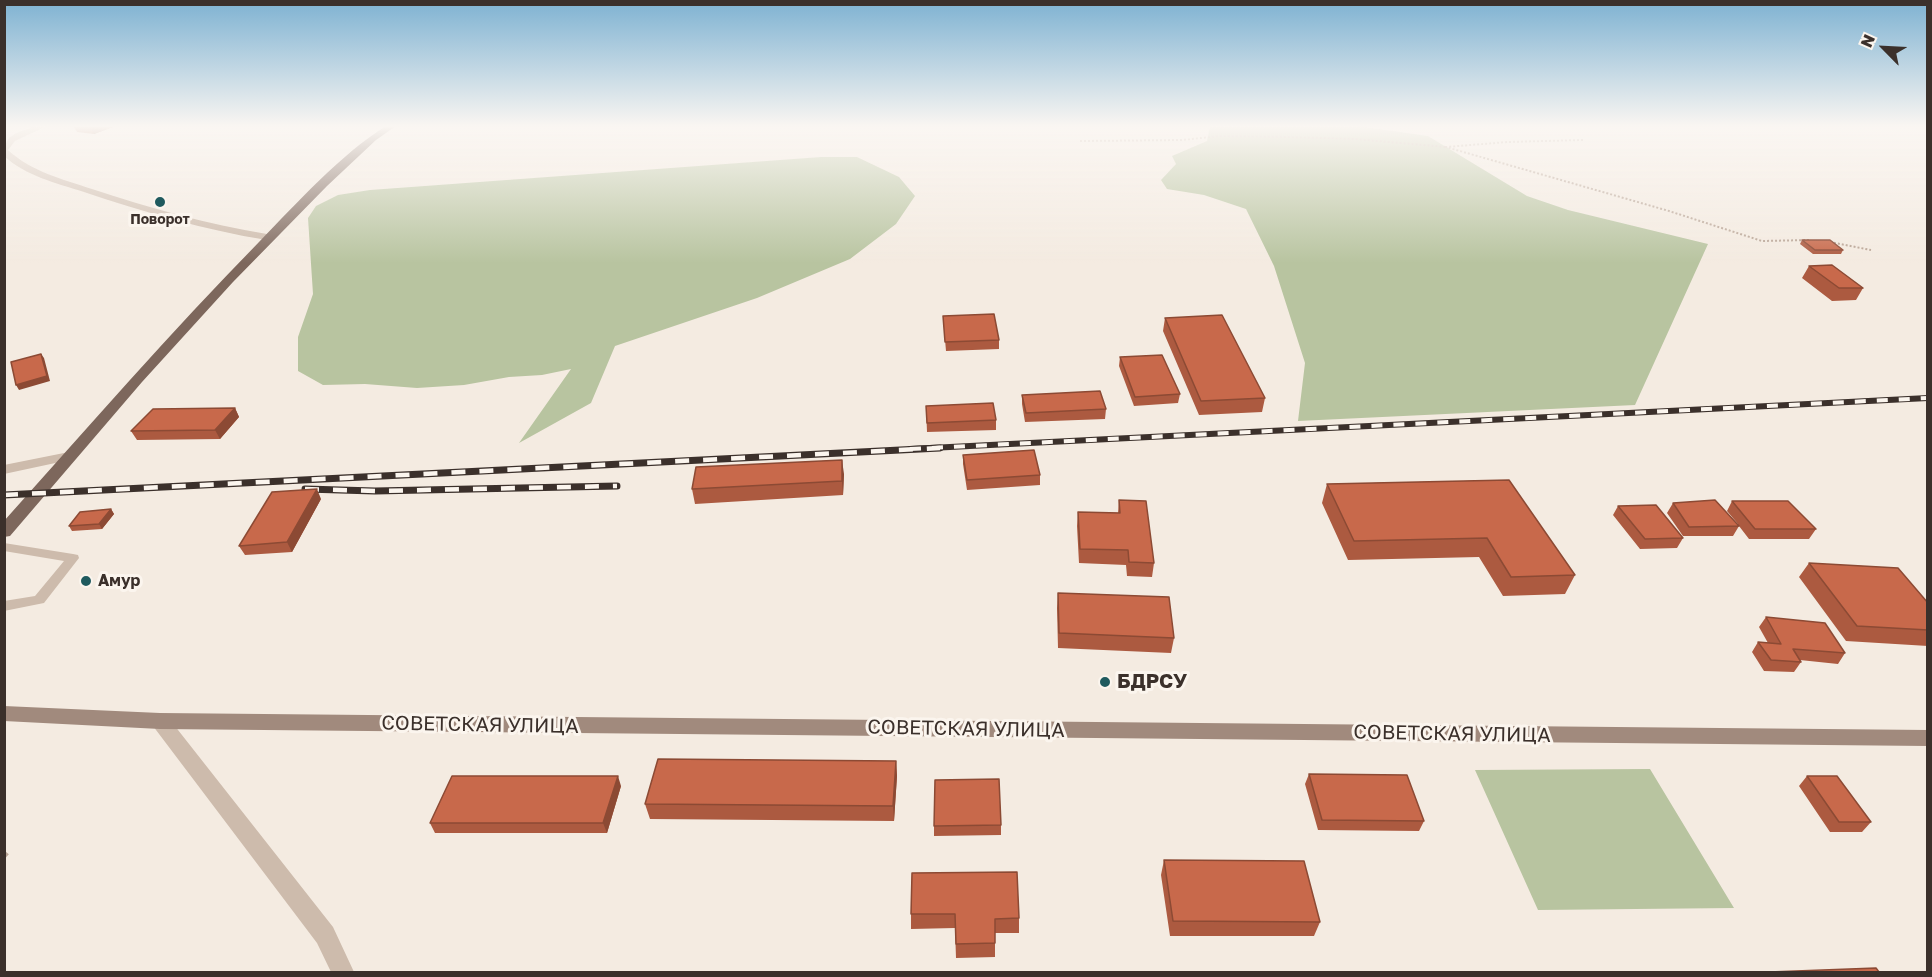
<!DOCTYPE html>
<html>
<head>
<meta charset="utf-8">
<style>
	body { margin:0 }
	#map { position:relative; width:1932px; height:977px; overflow:hidden; background:#f4ebe1; font-family:"Golos Text",sans-serif }
	canvas { display:block }
	.frame { position:absolute; inset:0; border:6px solid #3b302b; pointer-events:none }
	.north { position:absolute; left:1854px; top:18px; width:60px; height:60px; -webkit-text-stroke:4px #fbf5ee; paint-order:stroke; rotate:294deg; font-size:16px; font-weight:700; line-height:24px; text-align:center; color:#3b302b }
	.north::after { content:''; display:block; margin:auto; width:21px; height:27px; background:#3b302b; clip-path:polygon(50% 0,100% 100%,50% 72%,0 100%) }
</style>
</head>
<body>
<div id="map">
<canvas width="1932" height="977"></canvas>
<div class="frame"></div>
<div class="north">N</div>
</div>
<script>
const context = document.querySelector('canvas').getContext('2d');
context.lineJoin = 'round';
function paint(path, color) {
  context.fillStyle = color;
  context.fill(path, 'evenodd');
}
function stroke(path, color, width, dash) {
  context.strokeStyle = color;
  context.lineWidth = width;
  context.lineCap = dash ? 'butt' : 'round';
  context.setLineDash(dash || []);
  context.stroke(path);
}
function drawText(font, color, halo, rows, align = 'center') {
  context.font = font + ' "Golos Text",sans-serif';
  context.lineWidth = 6;
  context.setLineDash([]);
  context.textBaseline = 'middle';
  context.strokeStyle = halo;
  context.fillStyle = color;
  for (const [text, x, y, turn = 0] of rows) {
    context.save();
    context.translate(x, y);
    context.rotate((+turn || 0) * Math.PI / 180);
    context.textAlign = isNaN(turn) ? turn : align;
    if (halo) context.strokeText(text, 0, 0);
    context.fillText(text, 0, 0);
    context.restore();
  }
}
const green = new Path2D(`
	M 1210,126 L 1358,126 L 1428,136 L 1527,196 L 1568,210 L 1708,244 L 1635,405 L 1298,421 L 1305,363 L 1274,266 L 1246,209 L 1204,195 L 1167,189 L 1161,180 L 1176,164 L 1172,156 L 1207,141 Z
	M 821,157 L 857,157 L 899,177 L 915,196 L 896,224 L 850,259 L 757,298 L 615,346 L 591,403 L 519,443 L 571,369 L 542,375 L 509,377 L 464,385 L 417,388 L 365,384 L 323,385 L 298,371 L 298,337 L 313,294 L 308,218 L 316,206 L 338,195 L 370,190 Z
	M 1650,769 L 1734,908 L 1538,910 L 1475,770 Z`);
const pathFar1 = new Path2D(`
	M 1583,140 L 1507,142 L 1446,147 L 1669,211 L 1762,241 L 1811,240
	M 1080,141 L 1182,140 L 1220,136 L 1289,137 L 1355,139 L 1446,147
	M 1830,242 L 1871,250`);
const path = new Path2D(`
	M 4,856 L 9,850`);
const service = new Path2D(`
	M 4,543 L 73,554 L 78,555 L 79,558 L 44,603 L 4,611 L 4,601 L 35,596 L 64,561 L 4,551 Z`);
const minor = new Path2D(`
	M 35,126 L 47,126 L 15,141 L 8,150 C 32,172 62,179 92,189 C 150,208 207,224 267,234 L 272,237 L 267,240 C 204,230 144,212 84,192 C 56,183 26,176 4,156 C 4,133 16,134 35,126 Z
	M 69,452 L 76,456 L 74,459 L 4,474 L 4,465 Z
	M 160,713 L 167,716 L 333,927 L 354,972 L 331,972 L 317,943 L 153,726 L 150,721 L 153,716 Z`);
const secondary = new Path2D(`
	M 4,706 L 160,713 L 1928,730 L 1928,746 L 160,729 L 4,721 Z`);
const primary = new Path2D(`
	M 386,126 L 396,126 L 376,140 L 327,186 L 233,282 L 142,382 L 10,536 L 4,537 L 4,521 C 88,427 171,332 259,242 C 296,204 341,154 386,126 Z`);
const railFar1 = new Path2D(`
	M 910,449 L 1928,398`);
const rail = new Path2D(`
	M 305,489 L 375,491 L 617,486
	M 4,495 L 940,448`);
const wall = new Path2D(`
	M 73,126 L 116,126 L 94,134 L 77,132 Z
	M 1802,240 L 1843,250 L 1841,254 L 1813,254 L 1800,244 Z
	M 1809,266 L 1863,288 L 1856,300 L 1832,301 L 1802,278 Z
	M 943,316 L 999,340 L 999,349 L 946,351 Z
	M 1165,318 L 1265,398 L 1262,412 L 1199,415 L 1163,331 Z
	M 1120,357 L 1180,394 L 1178,403 L 1134,406 L 1119,366 Z
	M 1022,395 L 1106,409 L 1105,419 L 1025,422 L 1022,404 Z
	M 926,406 L 996,420 L 996,430 L 927,432 Z
	M 235,408 L 239,417 L 220,439 L 137,440 L 131,431 Z
	M 963,455 L 1040,475 L 1040,485 L 967,490 L 963,464 Z
	M 844,474 L 843,495 L 695,504 L 692,489 Z
	M 1509,480 L 1575,575 L 1565,594 L 1503,596 L 1479,557 L 1348,560 L 1322,503 L 1327,484 Z
	M 321,499 L 292,552 L 245,555 L 239,546 Z
	M 1119,500 L 1154,563 L 1152,577 L 1127,576 L 1126,565 L 1079,563 L 1077,526 L 1078,512 L 1118,513 Z
	M 1732,501 L 1816,529 L 1809,539 L 1749,539 L 1739,526 L 1733,536 L 1683,536 L 1667,513 L 1673,503 L 1738,524 L 1727,511 Z
	M 1618,506 L 1683,538 L 1677,548 L 1640,549 L 1613,515 Z
	M 111,509 L 114,514 L 102,529 L 72,531 L 69,526 Z
	M 1809,563 L 1928,603 L 1928,646 L 1846,641 L 1799,577 Z
	M 1058,593 L 1174,638 L 1171,653 L 1058,648 L 1057,608 Z
	M 1766,617 L 1845,653 L 1838,664 L 1800,660 L 1801,662 L 1794,672 L 1764,671 L 1752,652 L 1758,642 L 1768,643 L 1759,627 Z
	M 896,761 L 897,776 L 894,821 L 650,819 L 645,804 Z
	M 1309,774 L 1424,821 L 1419,831 L 1318,830 L 1305,784 Z
	M 1807,776 L 1871,822 L 1862,832 L 1830,832 L 1799,786 Z
	M 621,786 L 607,833 L 435,833 L 430,823 Z
	M 1001,825 L 1001,835 L 934,836 L 934,826 Z
	M 1164,860 L 1320,922 L 1314,936 L 1170,936 L 1161,875 Z
	M 912,873 L 1019,918 L 1019,933 L 995,933 L 995,957 L 956,958 L 955,928 L 911,929 L 911,914 Z`);
const shadedWall = new Path2D(`
	M 93,126 L 116,126 L 94,134 L 90,127 Z
	M 41,354 L 44,358 L 50,381 L 19,390 L 16,385 Z
	M 235,408 L 239,417 L 220,439 L 215,430 Z
	M 842,460 L 844,474 L 843,495 L 842,481 Z
	M 317,489 L 321,499 L 292,552 L 287,542 Z
	M 111,509 L 114,514 L 102,529 L 99,524 Z
	M 896,761 L 897,776 L 894,821 L 893,806 Z
	M 618,776 L 621,786 L 607,833 L 603,823 Z`);
const building = new Path2D(`
	M 1802,240 L 1830,240 L 1843,250 L 1815,250 Z
	M 1832,265 L 1863,288 L 1839,288 L 1809,266 Z
	M 994,314 L 999,340 L 945,342 L 943,316 Z
	M 1222,315 L 1265,398 L 1201,401 L 1165,318 Z
	M 41,354 L 47,376 L 16,385 L 11,362 Z
	M 1162,355 L 1180,394 L 1135,397 L 1120,357 Z
	M 1100,391 L 1106,409 L 1026,413 L 1022,395 Z
	M 993,403 L 996,420 L 927,423 L 926,406 Z
	M 235,408 L 215,430 L 131,431 L 153,409 Z
	M 1034,450 L 1040,475 L 967,480 L 963,455 Z
	M 842,460 L 842,481 L 692,489 L 696,467 Z
	M 1509,480 L 1575,575 L 1511,577 L 1487,538 L 1354,541 L 1327,484 Z
	M 317,489 L 287,542 L 239,546 L 272,492 Z
	M 1119,500 L 1146,501 L 1154,563 L 1129,562 L 1128,550 L 1080,549 L 1078,512 L 1120,513 Z
	M 1715,500 L 1739,526 L 1689,527 L 1673,503 Z
	M 1732,501 L 1788,501 L 1816,529 L 1755,529 Z
	M 1656,505 L 1683,538 L 1645,539 L 1618,506 Z
	M 111,509 L 99,524 L 69,526 L 80,512 Z
	M 1809,563 L 1898,568 L 1928,603 L 1928,630 L 1857,626 Z
	M 1058,593 L 1169,597 L 1174,638 L 1059,633 Z
	M 1766,617 L 1825,623 L 1845,653 L 1793,649 L 1801,662 L 1771,660 L 1758,642 L 1781,644 Z
	M 658,759 L 896,761 L 893,806 L 645,804 Z
	M 1309,774 L 1407,775 L 1424,821 L 1322,820 Z
	M 452,776 L 618,776 L 603,823 L 430,823 Z
	M 1807,776 L 1837,776 L 1871,822 L 1839,822 Z
	M 999,779 L 1001,825 L 934,826 L 935,780 Z
	M 1164,860 L 1304,861 L 1320,922 L 1173,921 Z
	M 1017,872 L 1019,918 L 995,919 L 995,943 L 956,944 L 955,914 L 911,914 L 912,873 Z
	M 1876,968 L 1879,972 L 1769,972 Z`);
const markers = [
	[160,202,6,"#1f5a5e"],
	[86,581,6,"#1f5a5e"],
	[1105,682,6,"#1f5a5e"]
];
const farPoinames = [
	["Поворот",160,220]
];
const poiNames = [
	["Амур",98,581]
];
const nearPoinames = [
	["БДРСУ",1117,682]
];
const nearStreetnames = [
	["СОВЕТСКАЯ УЛИЦА",480,725,1],
	["СОВЕТСКАЯ УЛИЦА",966,729,1],
	["СОВЕТСКАЯ УЛИЦА",1452,734,1]
];
paint(green, '#b8c4a0');
stroke(pathFar1, '#b9a596', 2, [2, 2]);
stroke(path, '#b9a596', 5, [4.5, 4.5]);
paint(service, '#cdbbac');
paint(minor, '#cdbbac');
paint(secondary, '#a18a7d');
paint(primary, '#7d675c');
stroke(railFar1, '#3b302b', 6);
stroke(rail, '#3b302b', 7);
stroke(railFar1, '#fbf5ee', 4, [11]);
stroke(rail, '#fbf5ee', 4.5, [14]);
paint(wall, '#ac5a40');
paint(shadedWall, '#8c4a34');
paint(building, '#c8694b');
stroke(building, '#8c4a34', 1.5);
const sky = context.createLinearGradient(0, 0, 0, 263);
sky.addColorStop(0, '#7eb2d2');
sky.addColorStop(0.48, '#faf6f2');
sky.addColorStop(1, '#faf6f200');
context.fillStyle = sky;
context.fillRect(0, 0, 1932, 263);
for (const [x, y, r, color] of markers) {
  const dot = new Path2D();
  dot.arc(x, y, r, 0, 2 * Math.PI);
  context.fillStyle = color;
  context.fill(dot);
  stroke(dot, '#fbf5ee', 2);
}
drawText('bold 14px', '#3b302b', '#fbf5ee', farPoinames);
drawText('bold 16px', '#3b302b', '#fbf5ee', poiNames, 'left');
drawText('bold 20px', '#3b302b', '#fbf5ee', nearPoinames, 'left');
drawText('20px', '#3b302b', '#fbf5ee', nearStreetnames);
</script>
</body>
</html>
